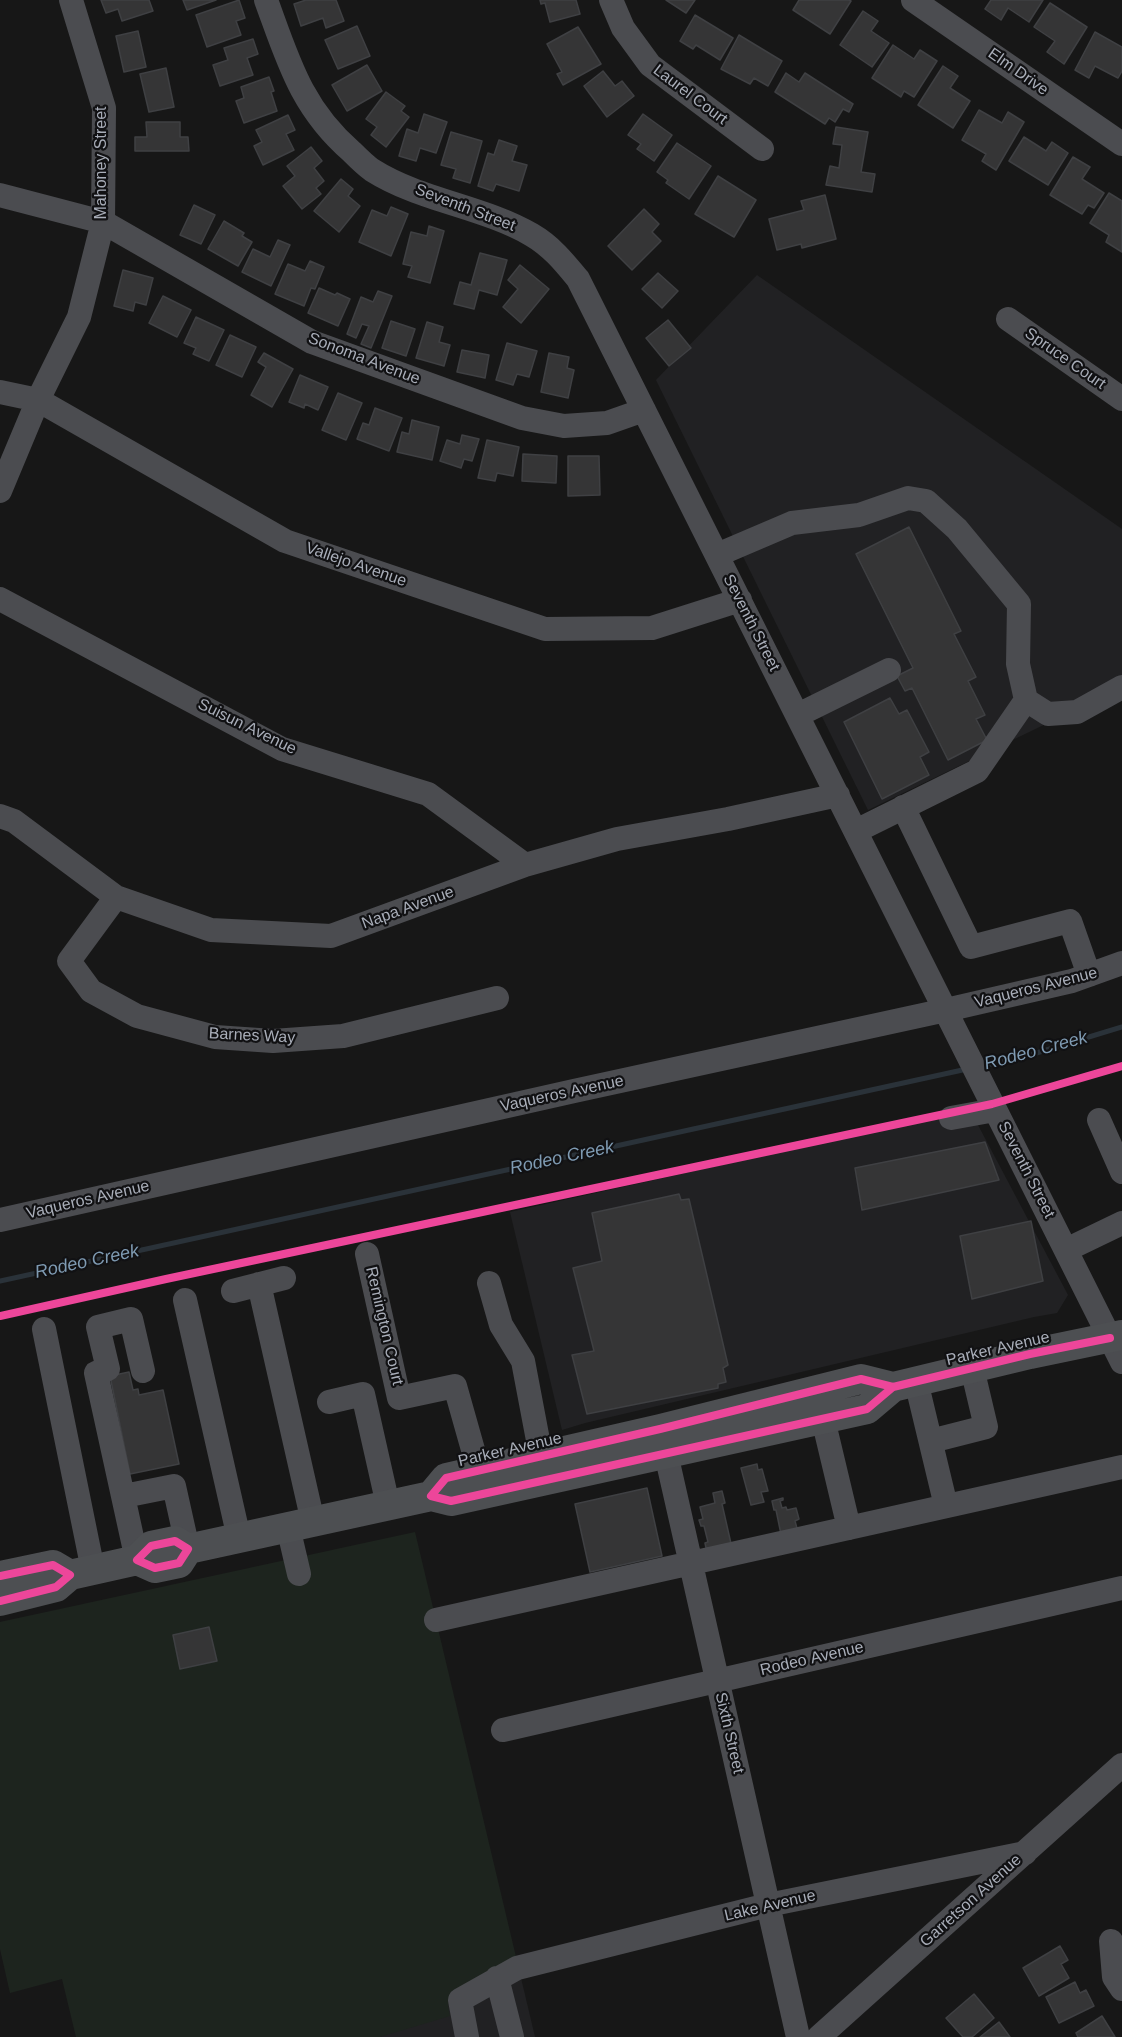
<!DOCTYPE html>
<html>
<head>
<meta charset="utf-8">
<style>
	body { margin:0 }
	canvas { display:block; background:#171717 }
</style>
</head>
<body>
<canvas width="1122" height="2037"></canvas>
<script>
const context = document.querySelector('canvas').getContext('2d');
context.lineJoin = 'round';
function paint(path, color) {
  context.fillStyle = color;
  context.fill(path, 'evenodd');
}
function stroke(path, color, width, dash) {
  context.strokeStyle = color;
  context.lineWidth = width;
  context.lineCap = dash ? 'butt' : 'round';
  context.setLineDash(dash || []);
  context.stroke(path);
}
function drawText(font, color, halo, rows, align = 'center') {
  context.font = font + ' Helvetica,sans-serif';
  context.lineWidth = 4.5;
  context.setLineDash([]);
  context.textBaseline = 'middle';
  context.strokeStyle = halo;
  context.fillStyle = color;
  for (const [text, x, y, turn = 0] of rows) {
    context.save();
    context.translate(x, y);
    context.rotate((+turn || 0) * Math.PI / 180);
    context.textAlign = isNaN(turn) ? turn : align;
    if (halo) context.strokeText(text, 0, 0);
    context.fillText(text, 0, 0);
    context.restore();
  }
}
const built = new Path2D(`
	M 757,275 L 1122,529 L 1122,687 L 868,810 L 656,380 Z
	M 970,1110 L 1068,1295 L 1057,1313 L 1034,1317 L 585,1423 L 562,1430 L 510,1212 Z
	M 516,1957 L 535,2037 L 380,2037 L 448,2005 L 449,1999 Z`);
const green = new Path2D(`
	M 415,1532 L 516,1957 L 449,1999 L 448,2005 L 450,2016 L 380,2037 L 76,2037 L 62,1979 L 10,1993 L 0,1949 L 0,1622 Z`);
const stream = new Path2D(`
	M 982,1066 L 1020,1058 L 1122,1027
	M 0,1281 L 967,1069`);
const building = new Path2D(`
	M 101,0 L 149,0 L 153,11 L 122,21 L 118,9 L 106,13 Z
	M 183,0 L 216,0 L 187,10 Z
	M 239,0 L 245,18 L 236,21 L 241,35 L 207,47 L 196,15 Z
	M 306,0 L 336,0 L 344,21 L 326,28 L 323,18 L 301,26 L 294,4 Z
	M 540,0 L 576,0 L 580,14 L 550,22 L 545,3 L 541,4 Z
	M 666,0 L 695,0 L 686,13 Z
	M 799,0 L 849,0 L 851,1 L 830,34 L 793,10 Z
	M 991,0 L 1043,0 L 1029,22 L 1008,8 L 1001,20 L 985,9 Z
	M 1050,3 L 1087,27 L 1064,64 L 1047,52 L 1055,41 L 1034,27 Z
	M 863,11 L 878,21 L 871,31 L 889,43 L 872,67 L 840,45 Z
	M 695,15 L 733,38 L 720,60 L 696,45 L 693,49 L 680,41 Z
	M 357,26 L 370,56 L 338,69 L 325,40 Z
	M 578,27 L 601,64 L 563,85 L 557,74 L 562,72 L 547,44 Z
	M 138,31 L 146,67 L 124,72 L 116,36 Z
	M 1095,32 L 1122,47 L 1122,71 L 1118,78 L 1095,66 L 1089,78 L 1075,70 Z
	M 739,35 L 782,61 L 768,86 L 754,78 L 750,84 L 721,69 Z
	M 253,39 L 258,54 L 247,58 L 253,75 L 220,86 L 213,65 L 228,60 L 224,48 Z
	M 893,45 L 914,59 L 920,50 L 937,61 L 914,97 L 904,91 L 901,97 L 872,78 Z
	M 367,65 L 382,91 L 347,111 L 332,85 Z
	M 943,66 L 958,76 L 950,88 L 970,101 L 953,128 L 918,105 Z
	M 166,68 L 174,107 L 149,112 L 140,74 Z
	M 603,71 L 615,86 L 622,81 L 634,96 L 607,117 L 584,86 Z
	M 786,73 L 799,82 L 805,73 L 853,104 L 849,112 L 843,109 L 835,122 L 829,118 L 825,124 L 775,92 Z
	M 269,77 L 274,91 L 271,92 L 277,111 L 244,123 L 236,101 L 244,98 L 241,87 Z
	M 386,92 L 405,106 L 401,111 L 409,117 L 386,147 L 371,135 L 377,127 L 366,119 Z
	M 979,110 L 1002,123 L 1008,112 L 1024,122 L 996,170 L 982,161 L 986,154 L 962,140 Z
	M 424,114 L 447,122 L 436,153 L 420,148 L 416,161 L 399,156 L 407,129 L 418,133 Z
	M 643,114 L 672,135 L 654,161 L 637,149 L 641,144 L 628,135 Z
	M 288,115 L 295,130 L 286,134 L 294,150 L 263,165 L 254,146 L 262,142 L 256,130 Z
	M 146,122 L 180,122 L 180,137 L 188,137 L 189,151 L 135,151 L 135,137 L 147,137 Z
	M 836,127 L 868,132 L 861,172 L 875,174 L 872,192 L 826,185 L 830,166 L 839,168 L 842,145 L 833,144 Z
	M 451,132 L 482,141 L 470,183 L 453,178 L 456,169 L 441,165 Z
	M 1024,137 L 1046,151 L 1052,142 L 1068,153 L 1048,185 L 1009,161 Z
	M 499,140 L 517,146 L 512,161 L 527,165 L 519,191 L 496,184 L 493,191 L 478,186 L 488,153 L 494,155 Z
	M 677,143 L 711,166 L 689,199 L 666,183 L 668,180 L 657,172 Z
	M 311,147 L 322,161 L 314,168 L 324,181 L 316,188 L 321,194 L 302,209 L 283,186 L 295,176 L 287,166 Z
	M 1073,157 L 1090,167 L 1082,179 L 1104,193 L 1094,208 L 1088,205 L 1082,214 L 1050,195 Z
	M 718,176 L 756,200 L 734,237 L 695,214 Z
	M 341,179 L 353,189 L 348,196 L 360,206 L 339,232 L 314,211 Z
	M 1109,193 L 1122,201 L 1122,252 L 1106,242 L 1109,235 L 1090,223 Z
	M 825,195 L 836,239 L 802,248 L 801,244 L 777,250 L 769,219 L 804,210 L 801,201 Z
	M 194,205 L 215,215 L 201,244 L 180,235 Z
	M 391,207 L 408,214 L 391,256 L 359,242 L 372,210 L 387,216 Z
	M 644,209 L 659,224 L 652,232 L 661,241 L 632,270 L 608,246 Z
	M 224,221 L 244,233 L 242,236 L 252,242 L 238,266 L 208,249 Z
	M 429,226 L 444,231 L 430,283 L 408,277 L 412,266 L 403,264 L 411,232 L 427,236 Z
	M 278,240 L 290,245 L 271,286 L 242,272 L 253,249 L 270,257 Z
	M 480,253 L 507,260 L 497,295 L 479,290 L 474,309 L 454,304 L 460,282 L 471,285 Z
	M 310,261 L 324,267 L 315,289 L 311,288 L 304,306 L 275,294 L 288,264 L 305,271 Z
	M 520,265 L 549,289 L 521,323 L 503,307 L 518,289 L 508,280 Z
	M 123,270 L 153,278 L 146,305 L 135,302 L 133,311 L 114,306 Z
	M 658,273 L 678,291 L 662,308 L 642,289 Z
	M 319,288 L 335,295 L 337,293 L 350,299 L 338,326 L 308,313 Z
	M 378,291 L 392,296 L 371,348 L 361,344 L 369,326 L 362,324 L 356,338 L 347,334 L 361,297 L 373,302 Z
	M 163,296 L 191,310 L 177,337 L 149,323 Z
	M 196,317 L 224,330 L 209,361 L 193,354 L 196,348 L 184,343 Z
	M 668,320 L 691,348 L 669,366 L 646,338 Z
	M 391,321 L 415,329 L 406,356 L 382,348 Z
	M 427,322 L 443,327 L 439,342 L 450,345 L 444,366 L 416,358 Z
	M 230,335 L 256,347 L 242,377 L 216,365 Z
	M 507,343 L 537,351 L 529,377 L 517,374 L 513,385 L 496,380 Z
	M 462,350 L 489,355 L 485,378 L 457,372 Z
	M 264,353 L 293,369 L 272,407 L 251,395 L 266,367 L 258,362 Z
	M 549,353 L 569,357 L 567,368 L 574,370 L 568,398 L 541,392 Z
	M 300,375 L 328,387 L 318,410 L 305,404 L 304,408 L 289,402 Z
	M 338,393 L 362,403 L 346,440 L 322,430 Z
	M 375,408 L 402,418 L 389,451 L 357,439 L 363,423 L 369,425 Z
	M 412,420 L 439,427 L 432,460 L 397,452 L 402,432 L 409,434 Z
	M 462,435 L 479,439 L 472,461 L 464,459 L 461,468 L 440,461 L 447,440 L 460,444 Z
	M 487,440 L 519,447 L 513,476 L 497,473 L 495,481 L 478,478 Z
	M 523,454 L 557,456 L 556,483 L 522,481 Z
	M 568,456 L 599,456 L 600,495 L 568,496 Z
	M 909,527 L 961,631 L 954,634 L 976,677 L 968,681 L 985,715 L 976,719 L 987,740 L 948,760 L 912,688 L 905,691 L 897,676 L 913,668 L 856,554 Z
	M 890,698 L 899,714 L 907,710 L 929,752 L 920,757 L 929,775 L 882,799 L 844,722 Z
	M 985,1142 L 999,1180 L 862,1210 L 855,1168 Z
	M 679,1194 L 681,1200 L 689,1199 L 728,1365 L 723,1368 L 726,1382 L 718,1384 L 718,1388 L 587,1414 L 572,1355 L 594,1351 L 573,1268 L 602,1261 L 592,1213 Z
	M 1031,1221 L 1043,1281 L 972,1299 L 960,1236 Z
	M 129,1372 L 133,1390 L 138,1389 L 139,1395 L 163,1390 L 179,1464 L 130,1474 L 110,1376 Z
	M 757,1464 L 758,1470 L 762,1469 L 768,1491 L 761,1492 L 764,1502 L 751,1505 L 741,1468 Z
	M 647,1488 L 662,1556 L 590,1572 L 575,1504 Z
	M 722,1491 L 725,1503 L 722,1504 L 732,1548 L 706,1548 L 705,1543 L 708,1542 L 704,1526 L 701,1526 L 699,1520 L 703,1519 L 700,1507 L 715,1503 L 713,1493 Z
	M 783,1498 L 783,1500 L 780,1501 L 782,1508 L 786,1507 L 787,1510 L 796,1508 L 799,1519 L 795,1521 L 798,1532 L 782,1539 L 776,1510 L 774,1510 L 772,1501 Z
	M 209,1627 L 217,1661 L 180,1669 L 173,1635 Z
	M 1060,1946 L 1068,1960 L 1061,1964 L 1069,1978 L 1039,1996 L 1023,1968 Z
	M 1075,1982 L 1080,1993 L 1086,1990 L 1094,2006 L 1059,2023 L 1046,1997 Z
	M 974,1994 L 994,2018 L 972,2037 L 963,2037 L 946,2018 Z
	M 1102,2016 L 1115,2037 L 1078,2037 L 1076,2033 Z
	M 999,2022 L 1010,2037 L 980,2037 Z`);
const minor = new Path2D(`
	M 266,0 C 288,60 301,108 352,152 C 358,158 365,165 372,170 C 421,201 482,206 532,235 C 551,246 564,262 578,279 L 1122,1362
	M 611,0 L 623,28 L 650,65 L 762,149
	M 913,0 L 1122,144
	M 0,195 L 103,222 L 312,342 L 522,418 L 564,426 L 607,423 L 644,410
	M 1008,319 L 1122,399
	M 0,392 L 38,400 L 285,541 L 545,629 L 652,628 L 740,600
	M 0,491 L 38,400 L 79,317 L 103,222 L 104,108 L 71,0
	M 717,555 L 792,523 L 859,515 L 908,498 L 926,501 L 957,529 L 1019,604 L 1018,664 L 1026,700 L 977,771 L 856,831
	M 0,599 L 282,749 L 428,794 L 525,865
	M 1026,700 L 1048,714 L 1077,712 L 1122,687
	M 798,715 L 889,670
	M 903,807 L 971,947 L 1070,921 L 1089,975
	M 0,816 L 14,821 L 116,897 L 211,930 L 331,936 L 525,865 L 617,839 L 728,819 L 838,795
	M 116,897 L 69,961 L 91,991 L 137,1016 L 215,1037 L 273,1041 L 343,1036 L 497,998
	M 951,1118 L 995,1110
	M 1099,1120 L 1122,1172
	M 0,1220 L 574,1091 L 946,1010 L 1072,981 L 1122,963
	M 1066,1250 L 1122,1223
	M 367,1254 L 399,1398 L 455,1386 L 479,1471
	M 489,1283 L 501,1325 L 523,1361 L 541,1456
	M 259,1284 L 313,1522
	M 233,1291 L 284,1278
	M 185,1300 L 239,1538
	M 44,1329 L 93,1570
	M 916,1381 L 946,1506
	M 329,1402 L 363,1394 L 388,1505
	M 823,1419 L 849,1528
	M 662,1436 L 798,2037
	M 931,1441 L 986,1427 L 972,1368
	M 124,1496 L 174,1486 L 188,1549
	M 288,1527 L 299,1574
	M 137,1560 L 96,1373 L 108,1369 L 98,1327 L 131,1319 L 143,1371
	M 436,1620 L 1122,1467
	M 503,1730 L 1122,1588
	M 1111,1941 L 1114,1977 L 1122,1989
	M 497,1978 L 512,2037
	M 467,2037 L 460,2000 L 517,1968 L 768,1905 L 1025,1853
	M 819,2037 L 1122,1765`);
const major = new Path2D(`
	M 431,1496 L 446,1478 L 660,1429 L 861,1379 L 893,1387
	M 137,1560 L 155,1568 L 179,1563 L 188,1549
	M 0,1576 L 53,1565 L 70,1575
	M 0,1601 L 56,1587 L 70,1575 L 137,1560 L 151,1546 L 175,1541 L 188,1549 L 431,1496 L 451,1501 L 867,1409 L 893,1387 L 1030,1354 L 1122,1335`);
const cycleway = new Path2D(`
	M 0,1316 L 166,1279 L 992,1104 L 1122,1066
	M 893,1387 L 861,1379 L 660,1429 L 446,1478 L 431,1496 L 451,1501 L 867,1409 L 893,1387 L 1030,1354 L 1110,1338
	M 175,1541 L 188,1549 L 179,1563 L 155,1568 L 137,1560 L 151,1546 Z
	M 0,1576 L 53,1565 L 70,1575 L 56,1587 L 0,1601`);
const streetNames = [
	["Elm Drive",1018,72,35],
	["Laurel Court",690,95,37],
	["Mahoney Street",102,163,-90],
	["Seventh Street",465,208,21],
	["Sonoma Avenue",364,359,21],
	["Spruce Court",1065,359,35],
	["Vallejo Avenue",356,565,19],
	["Seventh Street",751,623,63],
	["Suisun Avenue",247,727,26],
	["Napa Avenue",408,908,-20],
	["Vaqueros Avenue",1036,988,-14],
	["Barnes Way",252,1036,3],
	["Vaqueros Avenue",562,1094,-12],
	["Seventh Street",1026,1170,63],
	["Vaqueros Avenue",88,1200,-13],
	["Remington Court",384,1326,77],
	["Parker Avenue",998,1349,-13],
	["Parker Avenue",510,1450,-13],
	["Rodeo Avenue",812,1659,-13],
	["Sixth Street",729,1733,77],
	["Garretson Avenue",971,1901,-42],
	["Lake Avenue",770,1906,-13]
];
const waterNames = [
	["Rodeo Creek",1036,1051,-15],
	["Rodeo Creek",562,1158,-12],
	["Rodeo Creek",87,1262,-12]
];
paint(built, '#212123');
paint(green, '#1d241e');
stroke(stream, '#2a3239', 5);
paint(building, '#353536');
stroke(building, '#3f4043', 1.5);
stroke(minor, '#4b4c50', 24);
stroke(major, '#4d4f52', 30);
stroke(cycleway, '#ed469a', 8);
drawText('16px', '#a8adb8', '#111113', streetNames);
drawText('italic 18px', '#7f9bb3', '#111113', waterNames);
</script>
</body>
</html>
